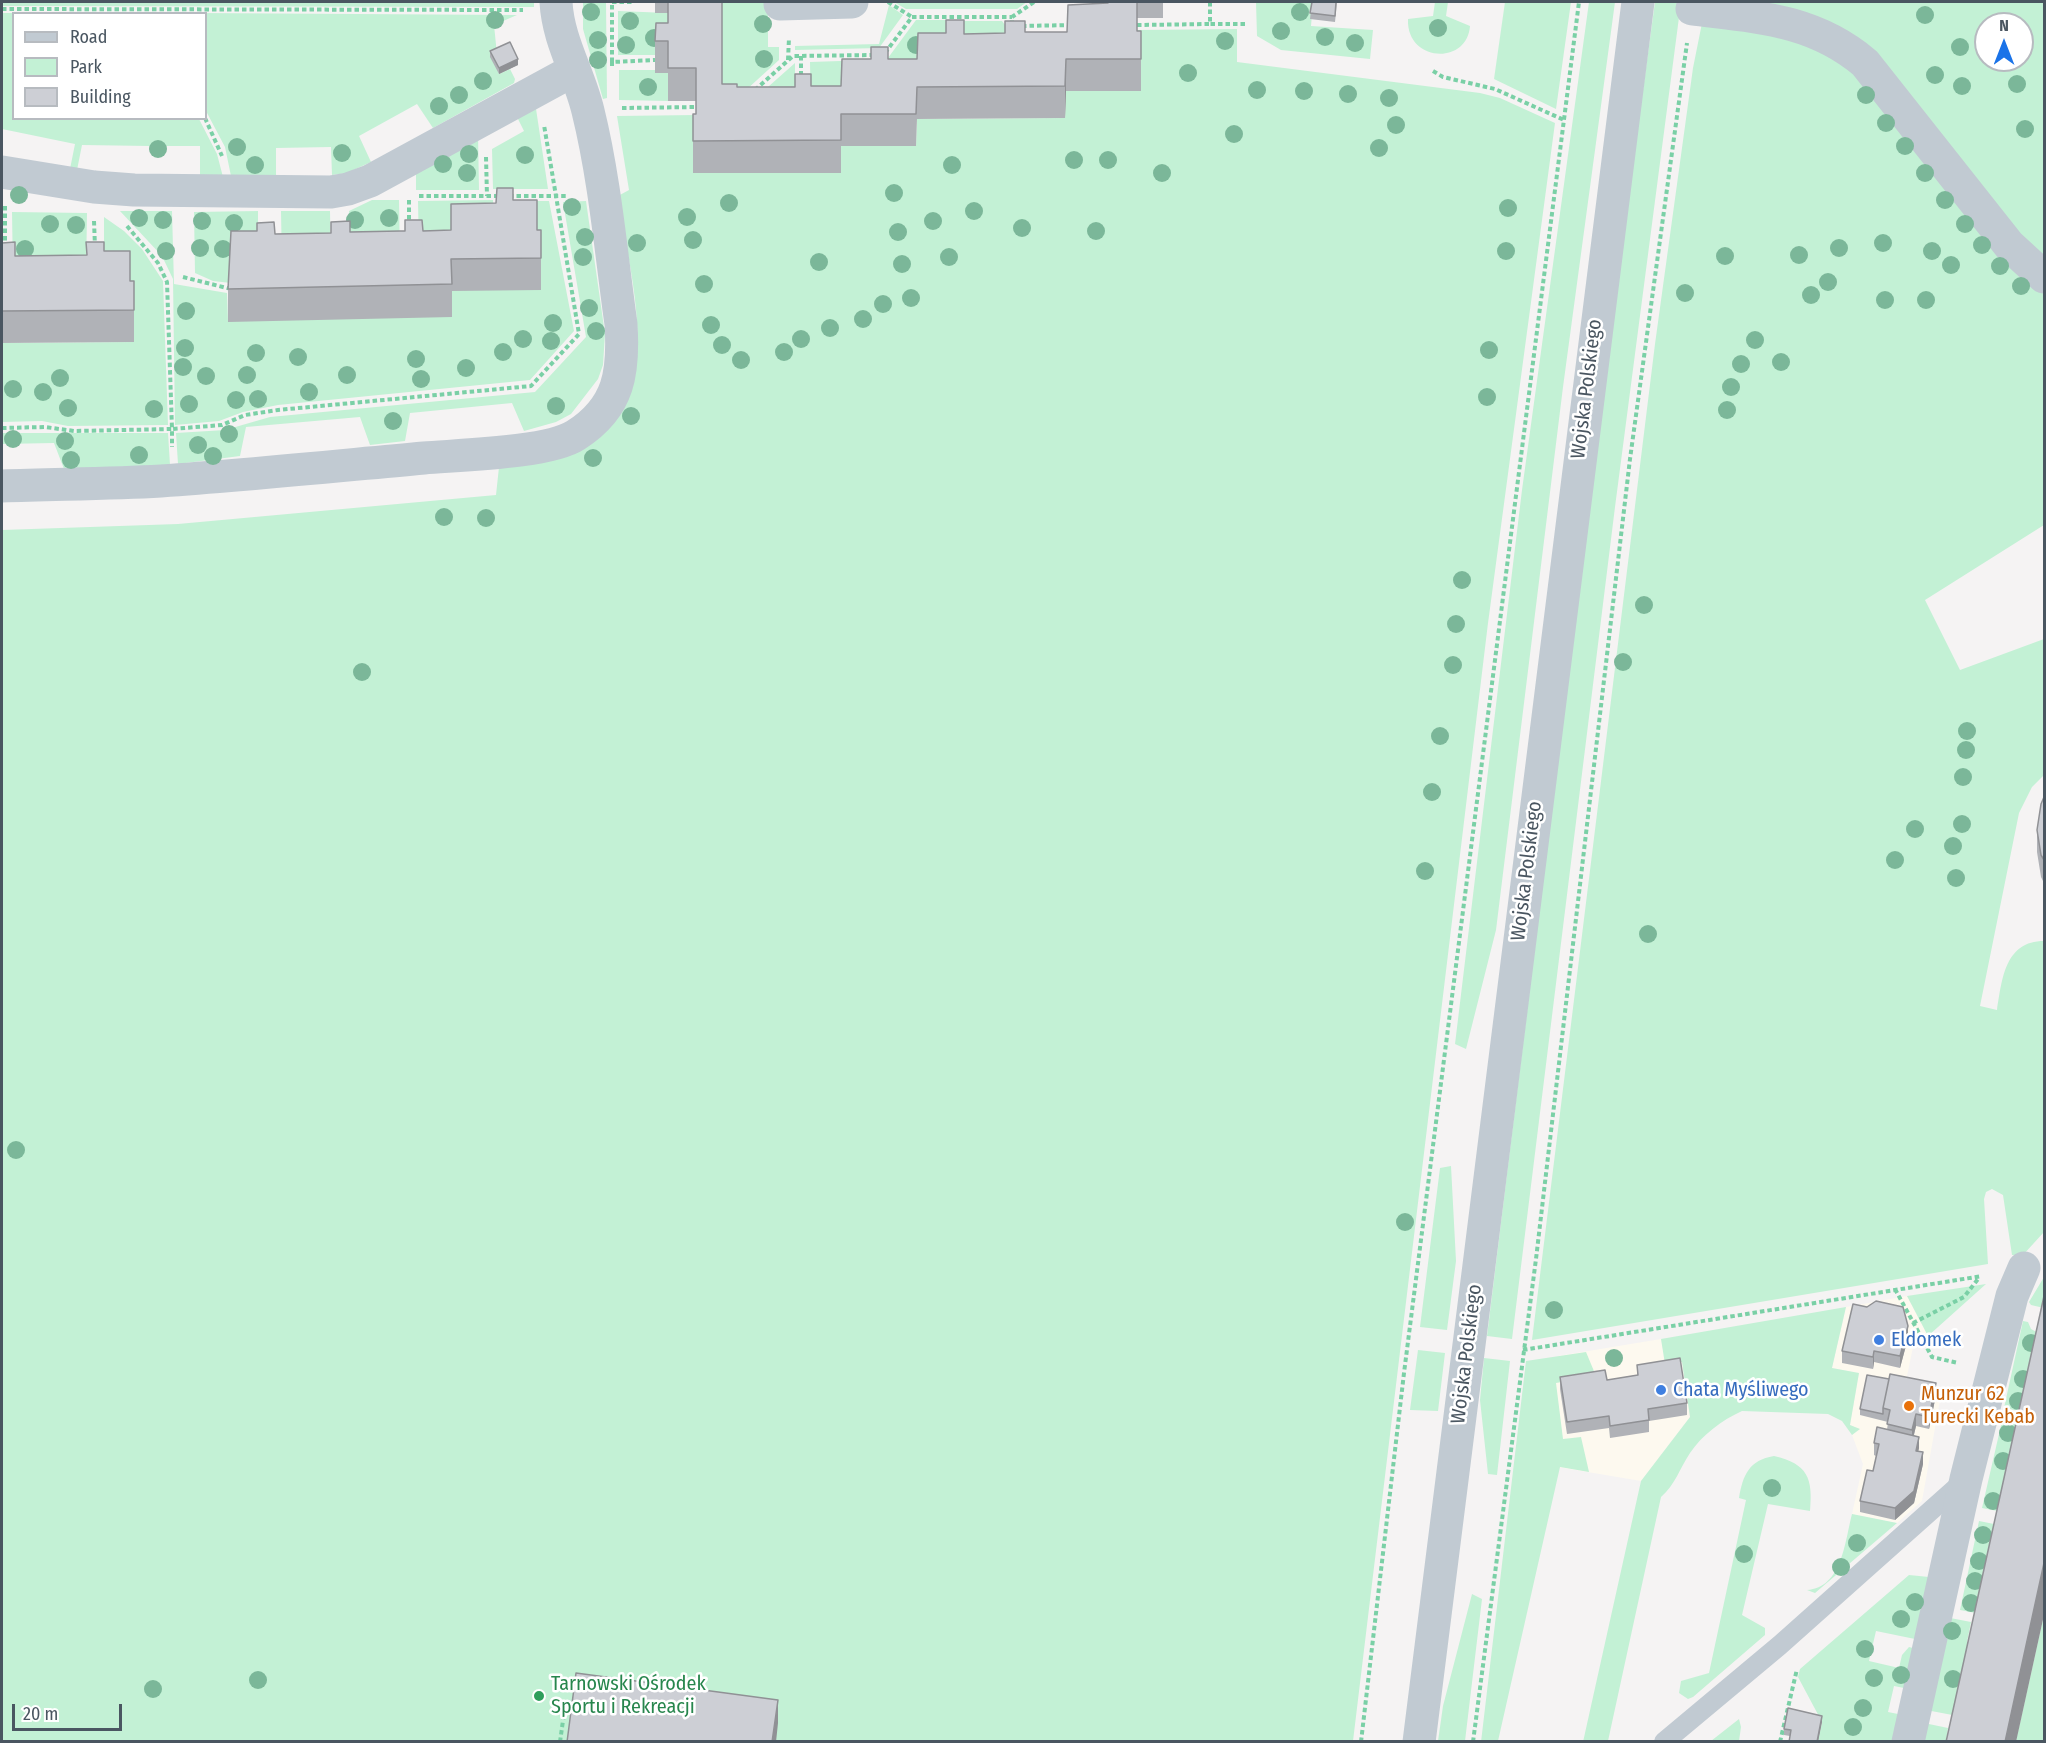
<!DOCTYPE html>
<html>
<head>
<meta charset="utf-8">
<style>
	body { margin:0 }
	#map { position:relative; width:2046px; height:1743px; overflow:hidden; background:#f5f3f3; font-family:"Fira Sans Condensed",sans-serif }
	canvas { display:block }
	.frame { position:absolute; inset:0; border:3px solid #4a5661; pointer-events:none }
	.legend { position:absolute; left:12px; top:12px; width:195px; height:108px; box-sizing:border-box; background:#fff; border:2px solid #b7bbc0; margin:0; padding:8px 10px; list-style:none; font-size:18px; color:#4a5661 }
	.legend li { display:flex; align-items:center; gap:12px; height:30px }
	.legend b { width:30px; border:2px solid #b7bbc0 }
	.north { position:absolute; left:1974px; top:12px; width:60px; height:60px; box-sizing:border-box; background:#fff; border:2px solid #b7bbc0; border-radius:50%; rotate:0deg; font-size:16px; font-weight:700; line-height:24px; text-align:center; color:#4a5661 }
	.north::after { content:''; display:block; margin:auto; width:21px; height:27px; background:#1a73e8; clip-path:polygon(50% 0,100% 100%,50% 72%,0 100%) }
	.scale { position:absolute; left:12px; top:1704px; width:110px; height:27px; box-sizing:border-box; border:3px solid #4a5661; border-top:0; padding-left:8px; font-size:18px; line-height:21px; white-space:nowrap; color:#4a5661; -webkit-text-stroke:4px #fff; paint-order:stroke }
</style>
</head>
<body>
<div id="map">
<canvas width="2046" height="1743"></canvas>
<div class="frame"></div>
<ul class="legend">
<li><b style="height:8px;background:#c1cad2"></b>Road</li>
<li><b style="height:16px;background:#c3f1d5"></b>Park</li>
<li><b style="height:16px;background:#cdcfd5"></b>Building</li>
</ul>
<div class="north">N</div>
<div class="scale">20 m</div>
</div>
<script>
const context = document.querySelector('canvas').getContext('2d');
context.lineJoin = 'round';
function paint(path, color) {
  context.fillStyle = color;
  context.fill(path, 'evenodd');
}
function stroke(path, color, width, dash) {
  context.strokeStyle = color;
  context.lineWidth = width;
  context.lineCap = dash ? 'butt' : 'round';
  context.setLineDash(dash || []);
  context.stroke(path);
}
function drawText(font, color, halo, rows, align = 'center') {
  context.font = font + ' "Fira Sans Condensed",sans-serif';
  context.lineWidth = 5;
  context.setLineDash([]);
  context.textBaseline = 'middle';
  context.strokeStyle = halo;
  context.fillStyle = color;
  for (const [text, x, y, turn = 0] of rows) {
    context.save();
    context.translate(x, y);
    context.rotate((+turn || 0) * Math.PI / 180);
    context.textAlign = isNaN(turn) ? turn : align;
    if (halo) context.strokeText(text, 0, 0);
    context.fillText(text, 0, 0);
    context.restore();
  }
}
const commercial = new Path2D(`
	M 1907,1296 L 1928,1336 L 1913,1347 L 1906,1381 L 1942,1389 L 1922,1501 L 1897,1523 L 1852,1514 L 1863,1464 L 1852,1435 L 1859,1429 L 1850,1425 L 1859,1373 L 1832,1368 L 1846,1307 Z
	M 1661,1339 L 1665,1364 L 1682,1362 L 1690,1417 L 1641,1481 L 1540,1464 L 1558,1356 Z`);
const green = new Path2D(`
	M 2,2 L 534,2 L 534,7 L 2,6 Z
	M 583,2 L 606,2 L 607,98 L 603,99 L 583,29 Z
	M 722,2 L 768,2 L 768,47 L 779,47 L 779,60 L 735,100 L 722,101 Z
	M 894,2 L 1027,2 L 1017,9 L 906,9 Z
	M 1256,2 L 1313,2 L 1311,26 L 1373,30 L 1370,59 L 1281,50 L 1257,36 Z
	M 1435,2 L 1448,2 L 1446,16 L 1470,26 C 1467,66 1406,62 1408,19 L 1433,16 Z
	M 1505,2 L 1571,2 L 1556,109 L 1494,79 Z
	M 1589,2 L 1615,2 L 1563,387 L 1496,930 L 1466,1049 L 1455,1044 L 1522,490 Z
	M 1655,2 L 1681,2 L 1615,507 L 1512,1339 L 1487,1336 L 1619,265 Z
	M 1708,2 L 2044,2 L 2044,266 L 1876,65 ZM 1986,24 L 2022,24 L 2022,60 L 1986,60 Z
	M 889,5 L 903,15 L 879,48 L 795,50 L 795,46 L 879,44 Z
	M 618,11 L 668,13 L 668,55 L 618,55 Z
	M 2,13 L 172,13 L 14,14 L 14,118 L 199,119 L 217,154 L 223,177 L 200,177 L 200,146 L 165,146 L 164,153 L 151,153 L 150,146 L 82,145 L 76,175 L 69,174 L 75,144 L 2,129 Z
	M 196,13 L 517,15 L 494,25 L 499,74 L 510,69 L 515,79 L 514,83 L 433,128 L 417,104 L 359,136 L 371,162 L 347,173 L 332,175 L 331,147 L 276,148 L 276,176 L 231,176 L 225,147 L 206,111 L 206,14 Z
	M 916,20 L 946,20 L 946,65 L 885,62 Z
	M 961,21 L 1002,21 L 1005,25 L 1005,65 L 964,66 Z
	M 1702,23 L 1833,47 L 2044,284 L 2044,525 L 1925,600 L 1960,670 L 2044,639 L 2044,775 L 2032,787 L 2019,813 L 1980,1006 L 1997,1010 C 2002,979 2005,941 2044,941 L 2044,1232 L 2023,1255 L 2012,1255 L 2003,1195 L 1992,1189 L 1986,1192 L 1984,1199 L 1988,1264 L 1532,1340 L 1655,344 L 1693,68 Z
	M 1237,29 L 1237,62 L 1480,93 L 1500,98 L 1555,123 L 1488,623 L 1353,1741 L 2,1741 L 2,530 L 178,524 L 496,495 L 499,467 L 629,397 C 650,336 627,259 618,196 L 629,190 L 617,116 L 696,115 L 693,173 L 841,173 L 841,146 L 916,146 L 917,119 L 1065,118 L 1066,91 L 1141,91 L 1137,30 Z
	M 871,60 L 811,118 L 810,62 Z
	M 795,63 L 795,101 L 751,102 Z
	M 619,70 L 655,70 L 656,73 L 668,73 L 668,101 L 619,100 Z
	M 535,102 L 548,189 L 493,189 L 492,149 L 524,131 L 515,113 Z
	M 478,134 L 479,190 L 416,190 L 416,168 Z
	M 372,200 L 399,200 L 400,264 L 350,264 L 349,211 Z
	M 493,200 L 494,235 L 419,252 L 418,201 Z
	M 508,201 L 549,201 L 574,331 L 530,380 L 278,405 L 243,412 L 219,421 L 175,425 L 173,279 L 162,256 L 120,211 L 172,211 L 174,284 L 227,293 L 228,321 L 451,291 Z
	M 586,201 L 605,334 L 603,365 L 598,379 L 571,414 L 556,422 L 524,431 L 512,403 L 410,413 L 405,441 L 370,445 L 360,417 L 246,427 L 240,456 L 178,464 L 176,433 L 225,430 L 270,417 L 535,392 L 586,337 L 563,202 Z
	M 258,211 L 258,255 L 231,283 L 213,281 L 195,273 L 194,212 Z
	M 281,211 L 330,211 L 331,265 L 282,266 Z
	M 12,212 L 87,213 L 86,275 L 13,275 Z
	M 104,217 L 124,231 L 142,249 L 163,281 L 168,425 L 68,426 L 42,421 L 2,422 L 2,343 L 134,342 L 104,275 Z
	M 2,433 L 168,433 L 170,465 L 64,469 L 54,443 L 2,444 Z
	M 1451,1166 L 1456,1261 L 1447,1330 L 1420,1327 L 1440,1168 Z
	M 2044,1277 L 2044,1308 L 2031,1305 L 2029,1302 Z
	M 1986,1284 L 1928,1336 L 1907,1296 Z
	M 1846,1307 L 1832,1368 L 1859,1373 L 1850,1425 L 1860,1429 L 1852,1435 L 1842,1421 L 1828,1414 L 1742,1411 C 1722,1420 1702,1435 1690,1453 C 1680,1468 1675,1485 1661,1497 L 1608,1741 L 1583,1742 L 1641,1481 L 1690,1417 L 1682,1362 L 1665,1364 L 1661,1339 Z
	M 2023,1321 L 2028,1322 L 2031,1329 L 2044,1336 L 2030,1413 L 2004,1408 Z
	M 1418,1350 L 1445,1353 L 1438,1411 L 1410,1410 Z
	M 1586,1352 L 1596,1376 L 1556,1383 L 1563,1439 L 1581,1437 L 1589,1472 L 1560,1467 L 1498,1741 L 1481,1742 L 1526,1361 Z
	M 1484,1358 L 1510,1361 L 1497,1475 L 1488,1474 L 1480,1400 Z
	M 2002,1421 L 2018,1424 L 2008,1513 L 1982,1508 Z
	M 1774,1456 C 1808,1464 1813,1478 1810,1511 L 1768,1504 L 1742,1615 L 1765,1628 L 1765,1635 L 1693,1697 L 1688,1699 L 1679,1693 L 1681,1681 L 1709,1673 L 1746,1500 L 1739,1498 C 1743,1475 1749,1460 1774,1456 Z
	M 1852,1514 L 1897,1523 L 1815,1593 L 1807,1590 C 1842,1588 1845,1541 1852,1514 Z
	M 1979,1521 L 1994,1524 L 1990,1545 L 1986,1615 L 1960,1610 Z
	M 1909,1575 L 1929,1577 L 1915,1639 L 1876,1631 L 1869,1661 L 1899,1668 L 1902,1655 L 1909,1647 L 1913,1648 L 1904,1688 L 1894,1686 L 1888,1712 L 1898,1714 L 1892,1741 L 1818,1741 L 1822,1722 L 1798,1677 L 1800,1669 Z
	M 1472,1594 L 1482,1599 L 1465,1741 L 1438,1741 L 1443,1706 Z
	M 2044,1615 L 2044,1741 L 2016,1741 Z
	M 1945,1617 L 1971,1622 L 1967,1642 L 1979,1644 L 1963,1717 L 1926,1710 Z
	M 1739,1719 L 1741,1727 L 1739,1741 L 1711,1741 Z
	M 1924,1723 L 1948,1728 L 1946,1741 L 1920,1742 Z`);
const path = new Path2D(`
	M 888,2 L 912,17
	M 1210,2 L 1210,24 L 1246,24
	M 2,9 L 523,10
	M 1012,25 L 1012,17 L 1034,2
	M 1137,25 L 1210,24
	M 1022,26 L 1071,25
	M 885,53 L 912,17 L 1012,17
	M 801,56 L 801,76
	M 788,60 L 789,38
	M 612,62 L 612,2 L 634,2
	M 612,66 L 612,62 L 655,60
	M 1433,71 L 1443,77 L 1495,89 L 1564,120
	M 755,90 L 793,56 L 876,55
	M 622,108 L 696,107
	M 205,118 L 222,156
	M 486,157 L 487,196
	M 419,196 L 501,196
	M 509,196 L 556,196 L 544,125
	M 409,200 L 409,222
	M 5,206 L 5,247
	M 94,221 L 95,247
	M 127,226 L 158,263 L 167,282 L 172,429 L 222,425 L 245,415 L 278,410 L 531,386 L 579,334 L 556,196 L 568,196
	M 183,277 L 231,289
	M 2,428 L 45,427 L 74,431 L 172,429 L 172,447
	M 1895,1289 L 1932,1357 L 1958,1363
	M 1913,1323 L 1964,1297 L 1978,1279
	M 1523,1350 L 1982,1276
	M 560,1742 L 566,1699
	M 1361,1742 L 1404,1373 L 1579,2
	M 1473,1742 L 1536,1259 L 1630,459 L 1687,43
	M 1780,1742 L 1797,1669`);
const lane = new Path2D(`
	M 1664,1742 L 1780,1645 L 1964,1481`);
const street = new Path2D(`
	M 780,4 L 852,2
	M 1692,9 C 1756,17 1813,19 1865,63 L 2009,245 L 2044,277
	M 2,172 L 94,187 L 134,190 L 331,192 L 348,189 L 370,181 L 574,70
	M 2,486 C 54,484 108,484 161,481 C 249,475 336,466 424,458 C 459,455 549,453 576,435 C 620,407 624,371 621,324 C 611,253 605,180 588,111 C 579,73 558,41 556,2
	M 1419,1742 L 1638,2
	M 1908,1742 L 1966,1479 L 2012,1296 L 2024,1268`);
const trees = [
	[591,12],
	[1300,12],
	[1925,15],
	[495,20],
	[630,21],
	[763,24],
	[1438,28],
	[1281,31],
	[1325,37],
	[654,38],
	[598,40],
	[1225,41],
	[1355,43],
	[626,45],
	[916,45],
	[1960,47],
	[764,59],
	[598,60],
	[1188,73],
	[1935,75],
	[483,81],
	[2017,84],
	[1962,86],
	[648,87],
	[1257,90],
	[1304,91],
	[1348,94],
	[459,95],
	[1866,95],
	[1389,98],
	[439,106],
	[1886,123],
	[1396,125],
	[2025,129],
	[1234,134],
	[1905,146],
	[237,147],
	[1379,148],
	[158,149],
	[342,153],
	[469,154],
	[525,155],
	[1074,160],
	[1108,160],
	[443,164],
	[255,165],
	[952,165],
	[467,173],
	[1162,173],
	[1925,173],
	[894,193],
	[19,195],
	[1945,200],
	[729,203],
	[572,207],
	[1508,208],
	[974,211],
	[687,217],
	[139,218],
	[389,218],
	[163,220],
	[355,220],
	[202,221],
	[933,221],
	[234,223],
	[50,224],
	[1965,224],
	[76,225],
	[1022,228],
	[1096,231],
	[898,232],
	[585,237],
	[693,240],
	[637,243],
	[1883,243],
	[1982,245],
	[200,248],
	[1839,248],
	[25,249],
	[223,249],
	[166,251],
	[1506,251],
	[1932,251],
	[1799,255],
	[1725,256],
	[583,257],
	[949,257],
	[819,262],
	[902,264],
	[1951,265],
	[2000,266],
	[1828,282],
	[704,284],
	[2021,286],
	[1685,293],
	[1811,295],
	[911,298],
	[1885,300],
	[1926,300],
	[883,304],
	[589,308],
	[186,311],
	[863,319],
	[553,323],
	[711,325],
	[830,328],
	[596,331],
	[523,339],
	[801,339],
	[1755,340],
	[551,341],
	[722,345],
	[185,348],
	[1489,350],
	[503,352],
	[784,352],
	[256,353],
	[298,357],
	[416,359],
	[741,360],
	[1781,362],
	[1741,364],
	[183,367],
	[466,368],
	[247,375],
	[347,375],
	[206,376],
	[60,378],
	[421,379],
	[1731,387],
	[13,389],
	[43,392],
	[309,392],
	[1487,397],
	[258,399],
	[236,400],
	[189,404],
	[556,406],
	[68,408],
	[154,409],
	[1727,410],
	[631,416],
	[393,421],
	[229,434],
	[13,439],
	[65,441],
	[198,445],
	[139,455],
	[213,456],
	[593,458],
	[71,460],
	[444,517],
	[486,518],
	[1462,580],
	[1644,605],
	[1456,624],
	[1623,662],
	[1453,665],
	[362,672],
	[1967,731],
	[1440,736],
	[1966,750],
	[1963,777],
	[1432,792],
	[1962,824],
	[1915,829],
	[1953,846],
	[1895,860],
	[1425,871],
	[1956,878],
	[1648,934],
	[16,1150],
	[1405,1222],
	[1554,1310],
	[2031,1343],
	[1614,1358],
	[2023,1379],
	[2018,1401],
	[2008,1433],
	[2003,1461],
	[1772,1488],
	[1993,1501],
	[1983,1535],
	[1857,1543],
	[1744,1554],
	[1979,1561],
	[1841,1567],
	[1975,1581],
	[1915,1602],
	[1971,1603],
	[1901,1619],
	[1952,1631],
	[1865,1649],
	[1901,1675],
	[1874,1678],
	[1953,1679],
	[258,1680],
	[153,1689],
	[1863,1708],
	[1853,1727]
];
const wall = new Path2D(`
	M 655,2 L 722,2 L 722,84 L 737,87 L 841,86 L 888,59 L 917,59 L 964,34 L 1067,32 L 1108,3 L 1108,2 L 1163,2 L 1163,18 L 1137,18 L 1137,31 L 1141,31 L 1141,91 L 1066,91 L 1065,118 L 917,119 L 916,146 L 841,146 L 841,173 L 693,173 L 693,114 L 696,114 L 696,101 L 668,101 L 668,73 L 655,73 L 655,28 L 668,23 L 668,13 L 655,13 Z
	M 1312,2 L 1337,2 L 1335,22 L 1310,19 Z
	M 490,51 L 518,65 L 499,74 L 490,57 Z
	M 513,200 L 537,230 L 541,230 L 541,290 L 452,291 L 452,317 L 228,322 L 228,289 L 257,231 L 275,234 L 451,230 L 496,203 Z
	M 2,243 L 15,256 L 86,255 L 104,251 L 130,281 L 134,281 L 134,342 L 2,343 Z
	M 2044,797 L 2044,883 L 2041,877 L 2037,852 L 2037,830 Z
	M 1908,1338 L 1900,1368 L 1874,1362 L 1873,1369 L 1842,1363 L 1842,1351 Z
	M 1637,1365 L 1687,1403 L 1687,1415 L 1649,1421 L 1649,1432 L 1610,1438 L 1609,1428 L 1567,1434 L 1560,1389 L 1560,1377 L 1607,1380 L 1637,1375 Z
	M 1936,1395 L 1929,1429 L 1916,1426 L 1914,1435 L 1919,1448 L 1918,1451 L 1923,1464 L 1914,1503 L 1895,1520 L 1860,1512 L 1860,1501 L 1873,1471 L 1876,1456 L 1874,1455 L 1874,1443 L 1887,1430 L 1888,1422 L 1860,1415 L 1860,1409 Z
	M 1822,1722 L 1790,1736 L 1784,1735 L 1784,1729 Z`);
const shadedWall = new Path2D(`
	M 518,59 L 518,65 L 499,74 L 499,68 Z
	M 1066,59 L 1066,91 L 1065,118 L 1065,86 Z
	M 1908,1326 L 1908,1338 L 1900,1368 L 1900,1356 Z
	M 1874,1351 L 1874,1362 L 1873,1369 L 1873,1357 Z
	M 1936,1383 L 1936,1395 L 1929,1429 L 1929,1417 Z
	M 1916,1414 L 1916,1426 L 1912,1442 L 1912,1430 Z
	M 1919,1437 L 1919,1448 L 1916,1462 L 1916,1451 Z
	M 1923,1452 L 1923,1464 L 1914,1503 L 1895,1520 L 1895,1508 Z
	M 2044,1563 L 2044,1615 L 2016,1742 L 2005,1742 Z
	M 778,1700 L 778,1723 L 776,1742 L 772,1742 Z
	M 1822,1716 L 1822,1722 L 1818,1742 L 1817,1742 Z`);
const building = new Path2D(`
	M 668,2 L 722,2 L 722,84 L 737,84 L 737,87 L 795,87 L 795,74 L 811,74 L 811,86 L 841,86 L 842,59 L 871,59 L 871,47 L 888,47 L 888,59 L 917,59 L 918,33 L 946,33 L 946,20 L 964,20 L 964,34 L 1005,33 L 1005,21 L 1025,21 L 1025,32 L 1067,32 L 1068,5 L 1108,3 L 1108,2 L 1137,2 L 1137,31 L 1141,31 L 1141,59 L 1066,59 L 1065,86 L 917,87 L 916,114 L 841,114 L 841,140 L 693,141 L 693,114 L 696,114 L 696,68 L 668,68 L 668,41 L 655,41 L 656,23 L 668,23 Z
	M 1312,2 L 1336,2 L 1335,16 L 1310,13 Z
	M 510,42 L 518,59 L 499,68 L 490,51 Z
	M 497,188 L 513,188 L 513,200 L 537,200 L 537,230 L 541,230 L 541,258 L 451,259 L 452,284 L 228,289 L 231,231 L 257,231 L 257,223 L 274,222 L 275,234 L 331,233 L 331,222 L 350,221 L 350,232 L 400,231 L 405,231 L 405,220 L 422,220 L 423,231 L 451,230 L 451,204 L 496,203 Z
	M 15,242 L 15,256 L 87,255 L 86,242 L 104,242 L 104,251 L 130,251 L 130,281 L 134,281 L 134,310 L 2,311 L 2,243 Z
	M 2044,797 L 2044,860 L 2041,855 L 2037,830 L 2041,804 Z
	M 2044,1296 L 2044,1563 L 2005,1742 L 1946,1742 Z
	M 1876,1301 L 1903,1307 L 1908,1326 L 1900,1356 L 1874,1351 L 1873,1357 L 1842,1351 L 1853,1304 L 1867,1307 Z
	M 1680,1358 L 1687,1403 L 1648,1409 L 1649,1420 L 1610,1426 L 1609,1416 L 1567,1422 L 1560,1377 L 1605,1370 L 1607,1380 L 1638,1375 L 1637,1365 Z
	M 1890,1374 L 1936,1383 L 1929,1417 L 1916,1414 L 1912,1430 L 1887,1424 L 1890,1410 L 1883,1408 Z
	M 1867,1375 L 1889,1379 L 1883,1408 L 1883,1414 L 1860,1409 Z
	M 1877,1427 L 1919,1437 L 1916,1451 L 1923,1452 L 1914,1491 L 1895,1508 L 1860,1501 L 1867,1470 L 1873,1471 L 1879,1444 L 1874,1443 Z
	M 576,1673 L 778,1700 L 772,1742 L 567,1742 Z
	M 1788,1708 L 1822,1716 L 1817,1742 L 1789,1742 L 1791,1730 L 1784,1729 Z`);
const markers = [
	[1879,1340,6,"#3f7fe0"],
	[1661,1390,6,"#3f7fe0"],
	[1909,1406,6,"#e8710a"],
	[539,1696,6,"#2e9e5b"]
];
const streetNames = [
	["Wojska Polskiego",1587,389,-83],
	["Wojska Polskiego",1527,871,-83],
	["Wojska Polskiego",1467,1354,-83]
];
const shopNames = [
	["Eldomek",1891,1340],
	["Chata Myśliwego",1673,1390]
];
const foodNames = [
	["Munzur 62",1921,1394],
	["Turecki Kebab",1921,1417]
];
const leisureNames = [
	["Tarnowski Ośrodek",551,1684],
	["Sportu i Rekreacji",551,1707]
];
paint(commercial, '#fdf9ef');
paint(green, '#c3f1d5');
stroke(path, '#7ad0a6', 4, [4.5, 3]);
stroke(lane, '#c1cad2', 20);
stroke(street, '#c1cad2', 33);
context.fillStyle = '#7bb799';
for (const [x, y] of trees) {
  context.beginPath();
  context.arc(x, y, 9, 0, 2 * Math.PI);
  context.fill();
}
paint(wall, '#b0b2b7');
paint(shadedWall, '#909195');
paint(building, '#cdcfd5');
stroke(building, '#909195', 1.5);
for (const [x, y, r, color] of markers) {
  const dot = new Path2D();
  dot.arc(x, y, r, 0, 2 * Math.PI);
  context.fillStyle = color;
  context.fill(dot);
  stroke(dot, '#fff', 2);
}
drawText('20px', '#4a5661', '#fff', streetNames);
drawText('20px', '#366cbe', '#fff', shopNames, 'left');
drawText('20px', '#c56008', '#fff', foodNames, 'left');
drawText('20px', '#27864d', '#fff', leisureNames, 'left');
</script>
</body>
</html>
